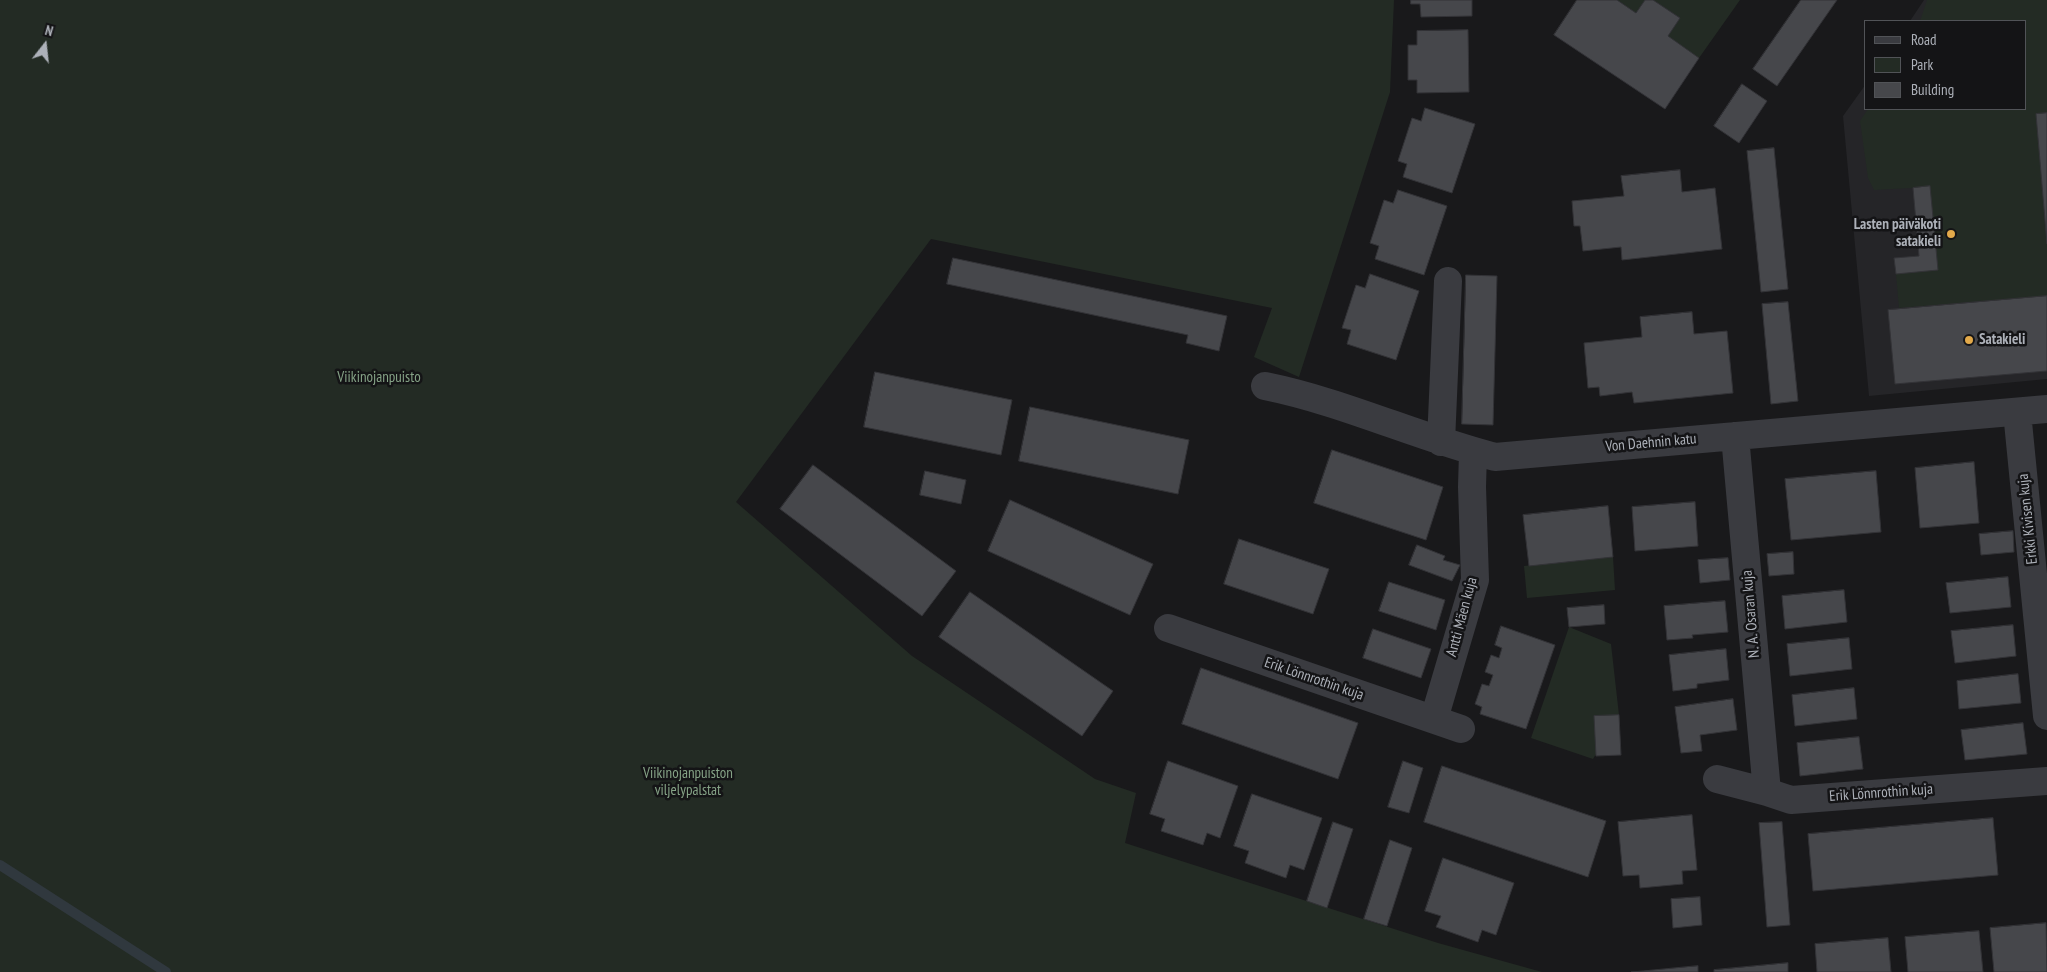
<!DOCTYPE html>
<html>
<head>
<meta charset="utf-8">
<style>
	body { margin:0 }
	#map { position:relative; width:2047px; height:972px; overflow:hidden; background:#19191b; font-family:"PT Sans Narrow",sans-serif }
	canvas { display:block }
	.legend { position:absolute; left:1864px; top:20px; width:162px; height:90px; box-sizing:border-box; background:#141416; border:1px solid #515357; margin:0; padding:6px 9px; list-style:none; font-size:15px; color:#adb1b9 }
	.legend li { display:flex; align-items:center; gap:10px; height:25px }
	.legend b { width:25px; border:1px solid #515357 }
	.north { position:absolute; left:20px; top:20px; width:50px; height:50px; -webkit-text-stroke:4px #141416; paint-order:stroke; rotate:16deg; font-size:14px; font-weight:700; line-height:20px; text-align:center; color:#adb1b9 }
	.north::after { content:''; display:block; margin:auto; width:18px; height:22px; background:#adb1b9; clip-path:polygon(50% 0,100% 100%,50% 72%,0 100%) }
</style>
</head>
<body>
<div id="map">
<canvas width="2047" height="972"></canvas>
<ul class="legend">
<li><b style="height:6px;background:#3a3b40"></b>Road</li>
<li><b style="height:14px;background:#232b24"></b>Park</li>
<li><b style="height:14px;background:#46474b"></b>Building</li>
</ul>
<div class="north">N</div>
</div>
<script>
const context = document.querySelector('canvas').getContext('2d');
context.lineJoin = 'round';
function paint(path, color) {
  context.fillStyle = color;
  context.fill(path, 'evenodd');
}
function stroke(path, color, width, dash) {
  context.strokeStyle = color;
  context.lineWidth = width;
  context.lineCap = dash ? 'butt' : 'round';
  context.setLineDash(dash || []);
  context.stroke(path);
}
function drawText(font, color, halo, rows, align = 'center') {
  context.font = font + ' "PT Sans Narrow",sans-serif';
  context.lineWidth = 5;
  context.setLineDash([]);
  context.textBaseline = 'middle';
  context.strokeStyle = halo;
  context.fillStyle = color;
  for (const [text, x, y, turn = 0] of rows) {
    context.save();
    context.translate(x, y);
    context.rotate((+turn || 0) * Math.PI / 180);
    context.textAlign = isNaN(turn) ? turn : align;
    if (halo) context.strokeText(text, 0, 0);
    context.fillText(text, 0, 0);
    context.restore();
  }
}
const built = new Path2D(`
	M 1924,0 L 2047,0 L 2047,379 L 1869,396 L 1843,116 L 1866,84 L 1866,109 L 2026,109 L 2026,21 L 1910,21 Z`);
const green = new Path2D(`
	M 0,0 L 1394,0 L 1390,92 L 1299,377 L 1254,357 L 1272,308 L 931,239 L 736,502 L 912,656 L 1095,779 L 1136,793 L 1125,843 L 1438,943 L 1542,972 L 0,972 Z
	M 1617,0 L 1645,0 L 1636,13 Z
	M 1653,0 L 1740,0 L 1699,58 L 1668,36 L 1680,18 Z
	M 1927,0 L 2047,0 L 2047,113 L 2036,115 L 2047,244 L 2047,296 L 1899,308 L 1896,274 L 1937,270 L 1930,187 L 1874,190 L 1868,178 L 1860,121 L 1868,109 L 2026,109 L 2026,21 L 1920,21 Z
	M 1613,557 L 1615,590 L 1527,598 L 1524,566 Z
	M 1569,627 L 1611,644 L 1619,715 L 1593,759 L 1531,738 Z`);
const stream = new Path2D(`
	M 0,865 L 166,972`);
const building = new Path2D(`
	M 1411,0 L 1472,0 L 1472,16 L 1421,17 L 1420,4 L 1411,4 Z
	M 1577,0 L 1617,0 L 1636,13 L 1645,0 L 1653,0 L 1680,18 L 1668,36 L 1699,58 L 1665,109 L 1554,35 Z
	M 1801,0 L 1837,0 L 1777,86 L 1753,69 Z
	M 1468,30 L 1469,92 L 1417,93 L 1417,80 L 1408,80 L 1408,45 L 1417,45 L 1417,31 Z
	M 1742,84 L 1767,101 L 1739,143 L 1714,126 Z
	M 1425,108 L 1475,124 L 1452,193 L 1403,177 L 1407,164 L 1398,161 L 1412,118 L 1421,121 Z
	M 2047,113 L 2047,244 L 2036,114 Z
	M 1774,148 L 1788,289 L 1761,292 L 1747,151 Z
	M 1680,170 L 1682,192 L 1715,188 L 1722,249 L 1622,260 L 1621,247 L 1583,251 L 1580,226 L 1574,226 L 1572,201 L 1624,196 L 1621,176 Z
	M 1930,186 L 1938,270 L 1896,274 L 1894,258 L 1919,256 L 1913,188 Z
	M 1398,190 L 1447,206 L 1424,275 L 1375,259 L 1379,246 L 1370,243 L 1384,200 L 1393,203 Z
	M 953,258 L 1227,316 L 1219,351 L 1186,343 L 1188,335 L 947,284 Z
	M 1370,274 L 1419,291 L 1396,360 L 1347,344 L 1351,330 L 1342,328 L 1356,285 L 1365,288 Z
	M 1466,275 L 1497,276 L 1493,425 L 1462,424 Z
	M 2047,296 L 2047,371 L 1895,384 L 1888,310 Z
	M 1788,302 L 1798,401 L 1771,404 L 1762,304 Z
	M 1692,312 L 1694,334 L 1727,331 L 1733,393 L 1634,403 L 1632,392 L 1600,396 L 1599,387 L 1588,388 L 1584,343 L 1642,337 L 1640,317 Z
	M 875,372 L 1012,400 L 1001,455 L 864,427 Z
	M 1030,407 L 1189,440 L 1178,494 L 1019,461 Z
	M 1332,450 L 1443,487 L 1426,540 L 1314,503 Z
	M 1974,462 L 1979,523 L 1920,528 L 1915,468 Z
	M 813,465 L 956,571 L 922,616 L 780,509 Z
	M 925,471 L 966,480 L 961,504 L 920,495 Z
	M 1876,471 L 1881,532 L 1791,540 L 1785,479 Z
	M 1010,500 L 1153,564 L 1130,615 L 988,551 Z
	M 1695,502 L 1698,546 L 1635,551 L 1632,507 Z
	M 1608,506 L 1613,557 L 1529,566 L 1523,515 Z
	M 2013,531 L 2014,552 L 1981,555 L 1979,534 Z
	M 1239,539 L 1329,569 L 1313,614 L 1224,584 Z
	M 1417,545 L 1445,556 L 1443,560 L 1460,565 L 1452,581 L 1409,565 Z
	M 1793,552 L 1794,574 L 1769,576 L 1767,554 Z
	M 1728,558 L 1730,580 L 1700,583 L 1698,560 Z
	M 2008,577 L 2011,607 L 1950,613 L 1946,583 Z
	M 1389,582 L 1445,600 L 1436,630 L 1379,611 Z
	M 1844,590 L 1847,622 L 1785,629 L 1782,596 Z
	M 970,592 L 1113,691 L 1082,736 L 939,637 Z
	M 1725,601 L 1728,632 L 1692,635 L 1693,638 L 1667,640 L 1664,606 Z
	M 1604,605 L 1605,624 L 1569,627 L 1567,608 Z
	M 2013,625 L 2016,656 L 1955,663 L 1951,631 Z
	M 1501,626 L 1555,645 L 1526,729 L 1480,714 L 1482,707 L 1475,704 L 1482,684 L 1489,686 L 1493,675 L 1485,672 L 1491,655 L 1499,658 L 1502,648 L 1495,645 Z
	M 1373,629 L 1431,649 L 1421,678 L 1363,658 Z
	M 1849,638 L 1852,669 L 1790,676 L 1787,644 Z
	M 1726,649 L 1729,680 L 1697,684 L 1697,688 L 1673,691 L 1669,655 Z
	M 1201,668 L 1358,723 L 1338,779 L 1182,724 Z
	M 2018,674 L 2021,703 L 1959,709 L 1957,681 Z
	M 1854,688 L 1857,719 L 1795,726 L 1792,695 Z
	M 1733,699 L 1737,730 L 1700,735 L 1702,751 L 1681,753 L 1675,707 Z
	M 1619,715 L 1621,755 L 1596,756 L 1594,716 Z
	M 2023,723 L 2027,754 L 1965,760 L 1961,730 Z
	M 1859,737 L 1863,769 L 1800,776 L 1797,743 Z
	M 1168,761 L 1238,786 L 1220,838 L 1207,833 L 1203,845 L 1161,831 L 1165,819 L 1150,814 Z
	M 1403,761 L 1423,768 L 1409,813 L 1388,807 Z
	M 1442,766 L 1606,821 L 1588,877 L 1424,822 Z
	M 1252,794 L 1322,818 L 1304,870 L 1290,865 L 1286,878 L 1245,863 L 1249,851 L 1234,846 Z
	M 1692,815 L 1697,870 L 1682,871 L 1683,884 L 1640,888 L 1639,875 L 1623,876 L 1618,822 Z
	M 1993,818 L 1998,875 L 1813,891 L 1808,834 Z
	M 1333,822 L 1353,829 L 1327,908 L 1307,901 Z
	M 1782,822 L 1790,925 L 1767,927 L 1759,823 Z
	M 1390,840 L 1412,848 L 1387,926 L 1364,919 Z
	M 1443,858 L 1514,883 L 1496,935 L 1482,930 L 1478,942 L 1436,927 L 1441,916 L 1425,911 Z
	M 1700,897 L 1702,925 L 1673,928 L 1671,899 Z
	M 2046,923 L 2047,972 L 1994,972 L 1990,928 Z
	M 1979,931 L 1983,972 L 1908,972 L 1905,937 Z
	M 1888,938 L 1891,972 L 1817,972 L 1815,944 Z
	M 1788,963 L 1788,972 L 1714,972 L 1714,970 Z
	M 1698,966 L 1698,972 L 1631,972 L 1643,971 Z`);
const minor = new Path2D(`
	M 1265,386 C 1344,402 1417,437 1495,457 L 2047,409
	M 2017,412 L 2047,716
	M 1735,436 L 1767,792
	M 1441,442 L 1448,281
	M 1168,628 L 1461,729
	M 1434,719 L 1475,580 L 1472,487 L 1473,452
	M 1717,779 L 1767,792 L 1791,800 L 2047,781`);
const markers = [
	[1951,234,5,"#e2a94a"],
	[1969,340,5,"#e2a94a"]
];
const poiNames = [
	["Lasten päiväkoti",1941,225],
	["satakieli",1941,242],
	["Satakieli",1979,340,"left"]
];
const parkNames = [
	["Viikinojanpuisto",379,378],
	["Viikinojanpuiston",688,774],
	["viljelypalstat",688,791]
];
const streetNames = [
	["Von Daehnin katu",1651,443,-5],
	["Erkki Kivisen kuja",2028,519,-96],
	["N. A. Osaran kuja",1751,614,-95],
	["Antti Mäen kuja",1462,617,-75],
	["Erik Lönnrothin kuja",1314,679,19],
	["Erik Lönnrothin kuja",1881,793,-4]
];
paint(built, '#252528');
paint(green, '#232b24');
stroke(stream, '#30383e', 10);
paint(building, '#46474b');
stroke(building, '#333337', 1);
stroke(minor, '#3a3b40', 28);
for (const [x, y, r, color] of markers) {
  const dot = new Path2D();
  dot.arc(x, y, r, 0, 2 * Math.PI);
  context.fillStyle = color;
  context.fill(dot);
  stroke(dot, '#141416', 2);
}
drawText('bold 15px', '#adb1b9', '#141416', poiNames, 'right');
drawText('15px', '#85a286', '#141416', parkNames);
drawText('15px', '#adb1b9', '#141416', streetNames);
</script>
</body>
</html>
